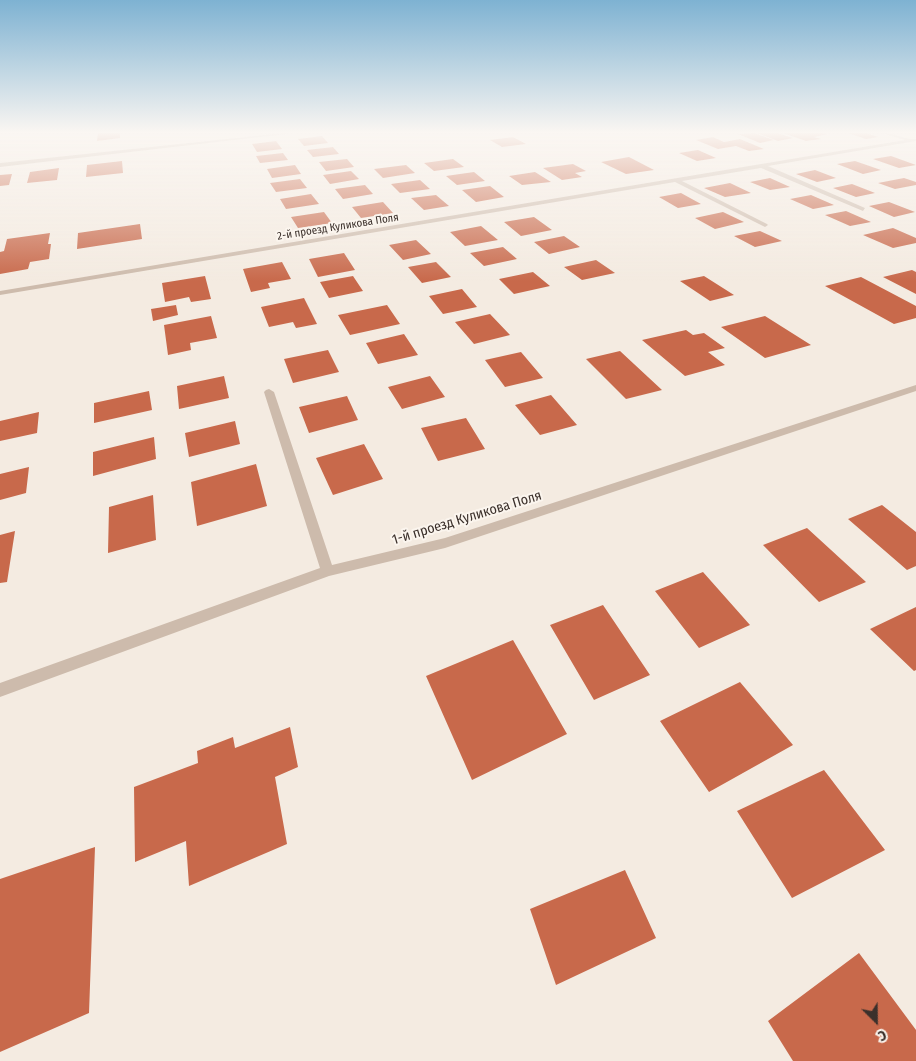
<!DOCTYPE html>
<html>
<head>
<meta charset="utf-8">
<style>
	body { margin:0 }
	#map { position:relative; width:916px; height:1061px; overflow:hidden; background:#f4ebe1; font-family:"Fira Sans Condensed",sans-serif }
	canvas { display:block }
	.north { position:absolute; left:851px; top:996px; width:50px; height:50px; -webkit-text-stroke:4px #fbf5ee; paint-order:stroke; rotate:157deg; font-size:14px; font-weight:700; line-height:20px; text-align:center; color:#3b302b }
	.north::after { content:''; display:block; margin:auto; width:18px; height:22px; background:#3b302b; clip-path:polygon(50% 0,100% 100%,50% 72%,0 100%) }
</style>
</head>
<body>
<div id="map">
<canvas width="916" height="1061"></canvas>
<div class="north">С</div>
</div>
<script>
const context = document.querySelector('canvas').getContext('2d');
context.lineJoin = 'round';
function paint(path, color) {
  context.fillStyle = color;
  context.fill(path, 'evenodd');
}
function drawText(font, color, halo, rows, align = 'center') {
  context.font = font + ' "Fira Sans Condensed",sans-serif';
  context.lineWidth = 4;
  context.setLineDash([]);
  context.textBaseline = 'middle';
  context.strokeStyle = halo;
  context.fillStyle = color;
  for (const [text, x, y, turn = 0] of rows) {
    context.save();
    context.translate(x, y);
    context.rotate((+turn || 0) * Math.PI / 180);
    context.textAlign = isNaN(turn) ? turn : align;
    if (halo) context.strokeText(text, 0, 0);
    context.fillText(text, 0, 0);
    context.restore();
  }
}
const building = new Path2D(`
	M 98,133 L 120,133 L 120,138 L 97,141 Z
	M 754,133 L 774,140 L 760,143 L 738,134 Z
	M 757,133 L 777,133 L 793,138 L 778,141 Z
	M 783,133 L 822,133 L 828,134 L 814,137 L 821,139 L 806,141 Z
	M 848,133 L 866,133 L 878,137 L 866,139 Z
	M 322,136 L 328,143 L 304,146 L 298,139 Z
	M 513,137 L 526,144 L 502,147 L 490,140 Z
	M 713,137 L 724,142 L 740,139 L 764,149 L 749,151 L 736,146 L 718,149 L 696,140 Z
	M 276,141 L 282,149 L 257,152 L 252,144 Z
	M 333,147 L 339,154 L 313,157 L 307,150 Z
	M 698,150 L 716,158 L 697,161 L 679,153 Z
	M 283,153 L 288,160 L 260,163 L 256,156 Z
	M 891,156 L 916,165 L 899,168 L 873,159 Z
	M 629,157 L 654,170 L 626,174 L 601,162 Z
	M 347,159 L 354,167 L 326,171 L 319,162 Z
	M 453,159 L 464,167 L 434,171 L 424,163 Z
	M 122,161 L 123,173 L 86,177 L 87,165 Z
	M 855,161 L 881,170 L 863,174 L 837,164 Z
	M 573,164 L 586,171 L 575,173 L 582,177 L 562,180 L 543,168 Z
	M 295,165 L 301,174 L 272,178 L 267,169 Z
	M 406,165 L 415,173 L 383,178 L 374,169 Z
	M 59,168 L 57,180 L 27,183 L 30,172 Z
	M 815,170 L 836,178 L 817,182 L 796,174 Z
	M 351,171 L 359,179 L 330,184 L 323,175 Z
	M 474,172 L 485,181 L 457,185 L 446,176 Z
	M 535,172 L 551,182 L 522,185 L 509,176 Z
	M 12,174 L 9,185 L 0,186 L 0,175 Z
	M 770,178 L 790,187 L 770,190 L 750,182 Z
	M 904,178 L 916,182 L 916,185 L 895,189 L 878,183 Z
	M 300,179 L 307,188 L 276,192 L 270,183 Z
	M 420,180 L 430,189 L 400,193 L 391,184 Z
	M 730,183 L 751,193 L 725,197 L 704,188 Z
	M 852,184 L 875,193 L 856,197 L 833,188 Z
	M 365,185 L 373,194 L 343,199 L 335,189 Z
	M 490,186 L 504,197 L 476,202 L 462,190 Z
	M 681,193 L 701,204 L 678,208 L 659,197 Z
	M 311,194 L 319,204 L 286,209 L 280,199 Z
	M 436,195 L 449,206 L 424,210 L 411,198 Z
	M 811,195 L 834,205 L 813,209 L 790,199 Z
	M 383,202 L 393,213 L 361,218 L 352,207 Z
	M 889,202 L 915,212 L 894,217 L 869,206 Z
	M 846,211 L 871,222 L 850,226 L 825,215 Z
	M 324,212 L 332,223 L 298,228 L 291,217 Z
	M 723,212 L 744,222 L 715,229 L 695,218 Z
	M 534,217 L 552,230 L 521,236 L 504,222 Z
	M 140,224 L 142,239 L 77,249 L 78,233 Z
	M 481,226 L 498,240 L 465,246 L 450,232 Z
	M 893,228 L 916,238 L 916,243 L 893,248 L 863,235 Z
	M 760,231 L 782,241 L 755,247 L 734,236 Z
	M 50,233 L 48,244 L 51,244 L 49,259 L 30,262 L 28,269 L 0,274 L 0,252 L 4,251 L 7,239 Z
	M 564,236 L 580,247 L 549,254 L 534,242 Z
	M 416,240 L 431,254 L 403,260 L 389,245 Z
	M 503,247 L 517,259 L 484,266 L 470,253 Z
	M 344,253 L 355,270 L 318,277 L 309,259 Z
	M 596,260 L 615,273 L 582,280 L 564,267 Z
	M 282,262 L 291,279 L 268,283 L 270,288 L 251,292 L 243,269 Z
	M 436,262 L 451,277 L 422,283 L 408,267 Z
	M 912,270 L 916,272 L 916,294 L 883,277 Z
	M 533,272 L 550,286 L 514,294 L 499,279 Z
	M 205,276 L 211,299 L 191,302 L 189,297 L 165,302 L 162,283 Z
	M 353,276 L 363,291 L 329,298 L 320,282 Z
	M 704,276 L 734,295 L 710,301 L 680,281 Z
	M 861,277 L 916,306 L 916,318 L 894,324 L 825,286 Z
	M 462,289 L 477,307 L 443,314 L 429,296 Z
	M 304,298 L 317,324 L 296,328 L 293,322 L 269,327 L 261,307 Z
	M 176,305 L 178,315 L 153,321 L 151,309 Z
	M 387,305 L 400,324 L 350,335 L 338,315 Z
	M 490,314 L 510,335 L 474,344 L 455,322 Z
	M 211,316 L 217,338 L 190,343 L 191,350 L 168,355 L 164,325 Z
	M 765,316 L 811,345 L 765,358 L 721,327 Z
	M 686,330 L 693,335 L 704,333 L 725,348 L 708,352 L 725,365 L 685,376 L 642,340 Z
	M 404,334 L 418,355 L 378,364 L 366,343 Z
	M 328,350 L 339,372 L 293,383 L 284,359 Z
	M 620,351 L 662,390 L 626,399 L 586,359 Z
	M 521,352 L 543,378 L 505,387 L 485,360 Z
	M 224,376 L 229,398 L 179,409 L 177,386 Z
	M 430,376 L 445,397 L 402,409 L 388,387 Z
	M 149,391 L 152,410 L 94,423 L 94,403 Z
	M 551,395 L 577,425 L 540,435 L 515,405 Z
	M 347,396 L 358,420 L 309,433 L 299,407 Z
	M 39,412 L 37,433 L 0,441 L 0,421 Z
	M 466,418 L 485,449 L 438,461 L 421,428 Z
	M 235,421 L 240,444 L 189,457 L 185,433 Z
	M 154,437 L 156,459 L 93,476 L 93,452 Z
	M 364,444 L 383,479 L 333,495 L 316,458 Z
	M 256,464 L 267,506 L 197,526 L 191,482 Z
	M 29,467 L 26,493 L 0,500 L 0,474 Z
	M 153,495 L 156,540 L 108,553 L 109,507 Z
	M 882,505 L 916,532 L 916,566 L 907,570 L 848,519 Z
	M 807,528 L 866,582 L 819,602 L 763,545 Z
	M 15,531 L 7,582 L 0,583 L 0,535 Z
	M 703,572 L 750,625 L 699,648 L 655,591 Z
	M 603,605 L 650,675 L 594,700 L 550,625 Z
	M 916,607 L 916,670 L 914,671 L 870,629 Z
	M 513,640 L 567,734 L 472,780 L 426,676 Z
	M 740,682 L 793,745 L 709,792 L 660,721 Z
	M 290,727 L 298,767 L 275,777 L 287,844 L 189,886 L 186,841 L 135,862 L 134,787 L 198,763 L 197,751 L 233,737 L 235,748 Z
	M 824,770 L 885,850 L 792,898 L 737,811 Z
	M 95,847 L 89,1013 L 0,1052 L 0,879 Z
	M 625,870 L 656,938 L 556,985 L 530,909 Z
	M 859,953 L 916,1030 L 916,1061 L 793,1061 L 768,1021 Z`);
const minor = new Path2D(`
	M 283,133 L 295,133 L 0,167 L 0,163 Z
	M 882,133 C 893,132 905,140 916,139 L 916,141 L 768,166 L 865,208 L 863,211 L 761,168 L 682,181 L 767,224 L 768,225 L 765,227 L 675,182 L 0,295 L 0,291 L 905,140 Z
	M 916,385 L 916,391 L 445,548 L 329,576 L 0,697 L 0,683 L 320,568 L 264,392 L 266,390 L 269,389 L 274,392 L 332,565 L 445,538 Z`);
const farStreetnames = [
	["2-й проезд Куликова Поля",338,227,-9]
];
const streetNames = [
	["1-й проезд Куликова Поля",467,518,-17]
];
paint(building, '#c8694b');
paint(minor, '#cdbbac');
const sky = context.createLinearGradient(0, 0, 0, 281);
sky.addColorStop(0, '#7eb2d2');
sky.addColorStop(0.47, '#faf6f2');
sky.addColorStop(1, '#faf6f200');
context.fillStyle = sky;
context.fillRect(0, 0, 916, 281);
drawText('11px', '#3b302b', '#fbf5ee', farStreetnames);
drawText('14px', '#3b302b', '#fbf5ee', streetNames);
</script>
</body>
</html>
